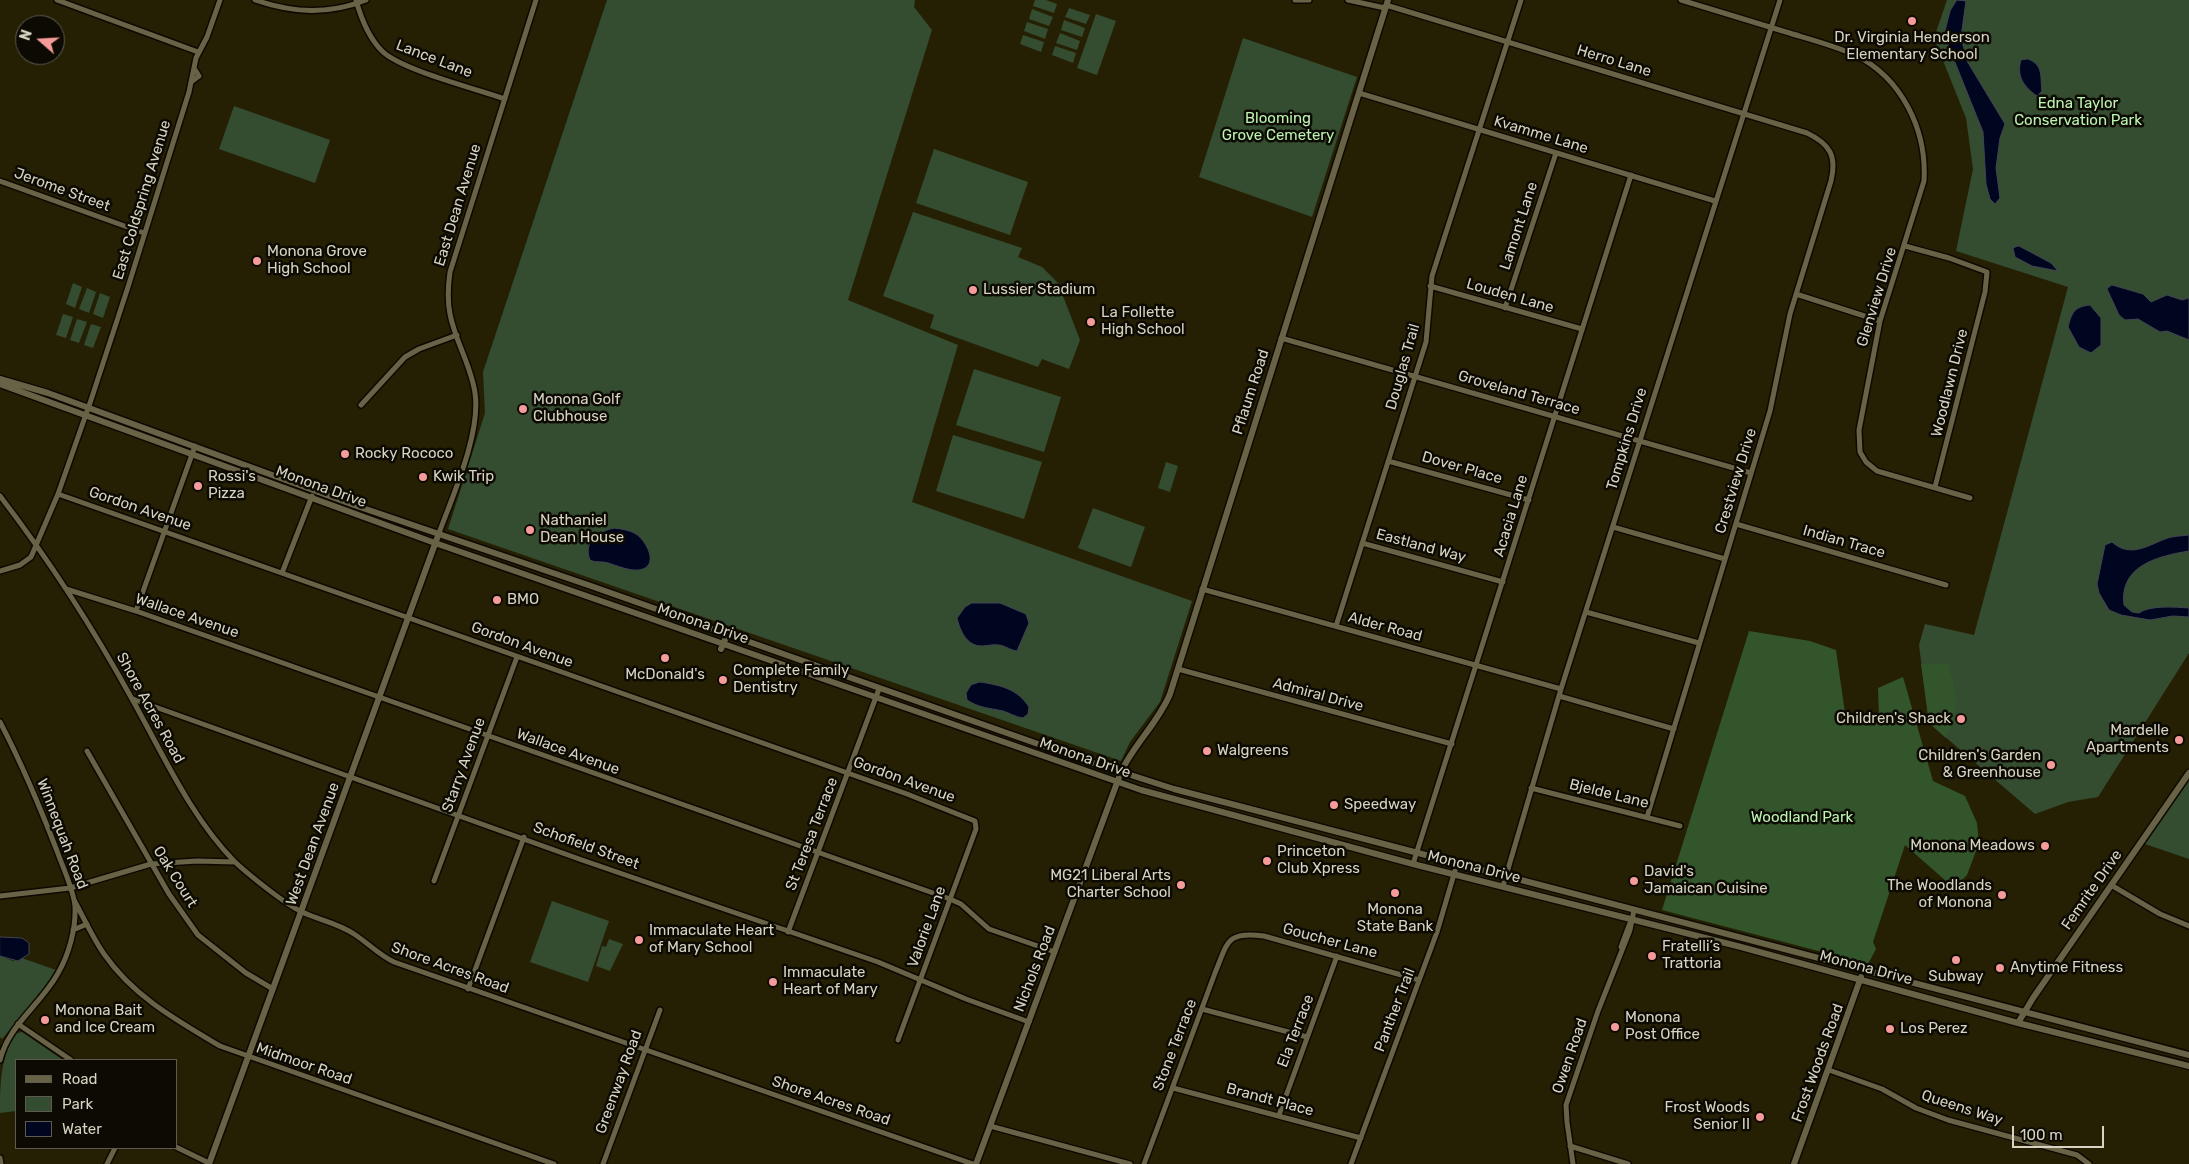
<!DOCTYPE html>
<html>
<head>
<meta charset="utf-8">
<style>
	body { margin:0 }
	#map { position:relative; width:2189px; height:1164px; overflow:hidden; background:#252004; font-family:Rubik,sans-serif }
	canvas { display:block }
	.legend { position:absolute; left:15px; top:1059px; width:162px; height:90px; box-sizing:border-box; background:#0c0a02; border:1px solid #5d5a4f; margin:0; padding:6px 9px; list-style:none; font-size:15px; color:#d6d3c3 }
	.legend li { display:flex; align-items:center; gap:10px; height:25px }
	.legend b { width:25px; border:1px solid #5d5a4f }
	.north { position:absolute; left:15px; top:15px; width:50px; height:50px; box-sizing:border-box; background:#0c0a02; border:1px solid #5d5a4f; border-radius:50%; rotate:289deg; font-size:14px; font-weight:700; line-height:20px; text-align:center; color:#d6d3c3 }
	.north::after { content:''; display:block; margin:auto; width:18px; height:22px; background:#f59b99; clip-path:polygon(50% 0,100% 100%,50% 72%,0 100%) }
	.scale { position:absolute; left:2012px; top:1126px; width:92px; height:22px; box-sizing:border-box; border:2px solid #d6d3c3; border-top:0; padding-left:6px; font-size:15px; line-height:18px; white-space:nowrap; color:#d6d3c3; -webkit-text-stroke:4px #0c0a02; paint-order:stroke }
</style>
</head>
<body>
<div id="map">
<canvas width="2189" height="1164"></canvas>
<ul class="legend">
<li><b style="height:6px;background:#686346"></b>Road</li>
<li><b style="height:14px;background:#344c30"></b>Park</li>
<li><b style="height:14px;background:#000620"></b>Water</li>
</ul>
<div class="north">N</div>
<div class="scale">100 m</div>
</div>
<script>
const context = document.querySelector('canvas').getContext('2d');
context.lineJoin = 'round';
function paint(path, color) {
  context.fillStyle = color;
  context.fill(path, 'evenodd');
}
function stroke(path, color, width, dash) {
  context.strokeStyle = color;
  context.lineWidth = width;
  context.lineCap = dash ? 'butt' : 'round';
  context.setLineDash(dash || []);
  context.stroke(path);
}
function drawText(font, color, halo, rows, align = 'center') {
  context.font = font + ' Rubik,sans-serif';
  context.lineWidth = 5;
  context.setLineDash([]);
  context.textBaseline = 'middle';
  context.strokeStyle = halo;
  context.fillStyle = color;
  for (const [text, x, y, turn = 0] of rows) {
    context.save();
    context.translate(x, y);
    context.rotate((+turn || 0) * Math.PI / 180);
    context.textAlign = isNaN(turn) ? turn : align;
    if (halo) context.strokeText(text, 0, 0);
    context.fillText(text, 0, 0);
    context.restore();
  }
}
const green = new Path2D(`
	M 607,0 L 915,0 L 914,7 L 932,30 L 848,300 L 958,345 L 912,502 L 1192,601 L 1160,702 L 1130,742 L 1121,761 L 448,529 L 485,413 L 483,372 Z
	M 1035,0 L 1046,0 L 1057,4 L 1054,13 L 1033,6 Z
	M 1947,0 L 2189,0 L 2189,653 L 2098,797 L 2068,802 L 2035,814 L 1929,723 L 1919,645 L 1925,624 L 1974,635 L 2068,287 L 1956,251 L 1973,169 L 1966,118 L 1934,38 Z
	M 1069,8 L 1090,15 L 1086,24 L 1065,17 Z
	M 1032,9 L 1053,17 L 1049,26 L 1029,19 Z
	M 1096,14 L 1116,21 L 1097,75 L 1077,68 Z
	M 1064,20 L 1085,28 L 1082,37 L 1061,30 Z
	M 1027,22 L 1048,29 L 1045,39 L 1024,31 Z
	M 1060,33 L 1080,41 L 1077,50 L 1056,43 Z
	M 1023,35 L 1044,42 L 1041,52 L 1020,44 Z
	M 1243,38 L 1357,77 L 1312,217 L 1199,177 Z
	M 1055,46 L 1076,53 L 1073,63 L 1052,55 Z
	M 234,106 L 330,140 L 315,183 L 219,149 Z
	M 934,149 L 1028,182 L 1010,235 L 916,203 Z
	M 913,212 L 1022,248 L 1018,257 L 1042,267 L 1058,283 L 1080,340 L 1069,369 L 1042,359 L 1038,367 L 930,328 L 934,315 L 883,296 Z
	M 73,283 L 82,287 L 75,308 L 66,304 Z
	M 87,288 L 96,292 L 89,313 L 79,309 Z
	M 100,293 L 110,297 L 103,318 L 93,314 Z
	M 63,314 L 73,317 L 66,338 L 56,335 Z
	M 77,319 L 87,322 L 79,343 L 70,340 Z
	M 91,324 L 101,327 L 93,348 L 84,345 Z
	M 974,369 L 1061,397 L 1044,452 L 956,425 Z
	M 953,435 L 1042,462 L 1024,519 L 936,491 Z
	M 1166,462 L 1178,466 L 1170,492 L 1158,488 Z
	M 1093,508 L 1145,527 L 1131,567 L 1078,548 Z
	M 2189,775 L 2189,859 L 2145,844 Z
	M 552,901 L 609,921 L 588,982 L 530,962 Z
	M 609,939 L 623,944 L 610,971 L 596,966 L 602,946 L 606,947 Z
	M 0,956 L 13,961 L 22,958 L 56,970 L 39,996 L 2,1039 L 0,1037 Z
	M 22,1032 L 63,1060 L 16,1060 L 16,1111 L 0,1113 C 0,1087 0,1054 17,1033 Z`);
const forest = new Path2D(`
	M 1749,631 L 1810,641 L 1836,650 L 1846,720 L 1879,719 L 1878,688 L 1903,677 L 1933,781 L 1965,796 L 1977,823 L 1979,843 L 1967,875 L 1954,888 L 1905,845 L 1873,942 L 1876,949 L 1868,964 L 1662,910 Z
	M 1948,663 C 1957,694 1961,708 1946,738 L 1929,723 L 1921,664 Z`);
const water = new Path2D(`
	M 1957,0 L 1966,1 L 1961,37 L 1967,61 L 2005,124 L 2000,138 L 1996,168 L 2000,198 L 1995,204 L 1990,199 L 1986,184 L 1983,132 L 1944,35 L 1950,11 Z
	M 2028,59 C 2044,65 2040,77 2042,91 L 2037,96 C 2024,87 2016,76 2021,60 Z
	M 2019,246 L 2051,263 L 2058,271 L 2032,266 L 2015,257 L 2013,248 Z
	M 2112,285 L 2143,294 L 2151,302 L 2167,295 L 2182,300 L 2189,298 L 2189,340 L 2167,331 L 2160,332 L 2138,319 L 2125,320 L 2119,315 L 2107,289 Z
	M 2090,305 L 2101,318 L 2101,345 L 2091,353 L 2079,347 L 2068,327 C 2072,312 2074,307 2090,305 Z
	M 614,528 C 621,529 630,530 636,534 C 647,541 660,567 639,570 C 629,571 618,566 608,563 C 603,561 596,563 590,560 C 583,542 597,532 614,528 Z
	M 2189,535 L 2189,551 C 2159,556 2119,565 2124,605 L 2132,612 L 2139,613 C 2150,605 2175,607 2189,608 L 2189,617 L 2173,616 L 2150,620 L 2121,615 L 2109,610 L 2099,593 L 2097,584 L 2105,545 L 2112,542 C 2130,558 2147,546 2165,539 C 2172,536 2181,536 2189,535 Z
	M 972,603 L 1000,603 L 1026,614 L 1029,623 L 1017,651 C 1010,650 1004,645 998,645 C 993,644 987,646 982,646 C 966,646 960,630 957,618 L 965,607 Z
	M 980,682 C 1000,685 1018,689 1029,707 L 1028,714 L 1023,718 C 1015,717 1010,713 1003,711 C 989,708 979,708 967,700 L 966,693 L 971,685 Z
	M 0,937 L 22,938 L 29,943 L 29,954 L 18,961 L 0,956 Z`);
const minor = new Path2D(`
	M 57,0 L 198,52
	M 255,0 C 293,13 328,15 366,0
	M 356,0 C 361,18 369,38 382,51 C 401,70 477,89 505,99
	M 1295,0 L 1309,0
	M 1348,0 L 1385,8
	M 1681,0 C 1716,11 1751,21 1786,32 C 1809,39 1833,45 1855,55 C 1902,78 1927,130 1924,181 L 1880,321 L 1859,430 L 1860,452 L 1866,462 L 1877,471 L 1970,498
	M 1386,5 L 1807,133 C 1830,144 1837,156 1831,181 L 1790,314 L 1770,411 L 1647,817
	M 191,82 L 199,76 L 194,68
	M 1359,93 L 1715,201
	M 0,181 L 144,233
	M 1905,246 L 1949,258 L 1987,272 L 1985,292 L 1935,487
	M 1430,286 L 1582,329
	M 1796,294 L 1880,321
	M 1505,308 L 1556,153
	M 1281,338 L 1751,473
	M 361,405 L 405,357 L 419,349 L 457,335
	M 1388,461 L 1529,500
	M 58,494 L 907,794 L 975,821 L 976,829 L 898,1040
	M 0,496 C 49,560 93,628 132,699 C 163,754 190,816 235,862 C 249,875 285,904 302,912 C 319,920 338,923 354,934 C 368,943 379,955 394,962 L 973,1164
	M 1736,524 L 1946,585
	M 1613,527 L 1725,559
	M 439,533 C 453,495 481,433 475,393 C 471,365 455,341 450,314 C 447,299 448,286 450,272 L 536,0
	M 1362,543 L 1503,582
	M 0,571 L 20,565 L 31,557 L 58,494 L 91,400 L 128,287 L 189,92 L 196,58 L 207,37 L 220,0
	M 282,573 L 312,496
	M 66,589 L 136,611 L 950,899 L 961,904 L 989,929 L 1055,952
	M 1202,589 L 1561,689
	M 136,611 L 195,446
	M 1586,612 L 1699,643
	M 1336,626 L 1426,342 L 1432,276 L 1521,0
	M 1178,669 L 1452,744
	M 1559,696 L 1674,729
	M 133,699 L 582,860 L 878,962 L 966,999 L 1029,1022
	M 0,722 C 22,764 40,807 57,851 C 63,868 73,888 75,906 C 76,929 69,955 57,975 C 40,1005 8,1026 0,1060
	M 87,751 L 169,894 L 198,935 L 246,973 L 273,989
	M 1531,788 L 1680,826
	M 1413,864 L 1631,175
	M 434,881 L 517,657
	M 2111,885 L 2160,914 L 2189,926
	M 1503,886 L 1561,689 L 1780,0
	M 0,896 L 70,888 L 151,864 L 197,861 L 235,862
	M 74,900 C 84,918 92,937 104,954 C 133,996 176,1020 220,1046 L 554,1164
	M 73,930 L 87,924
	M 788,932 L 879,689
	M 1621,947 L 1630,923
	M 468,989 L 524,837
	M 1202,1009 L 1307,1037
	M 18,1024 L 71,1060
	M 1829,1070 L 1882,1089 L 1916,1108 L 1948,1120 L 2077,1155 L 2089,1164
	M 1173,1088 L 1361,1138
	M 1279,1115 L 1337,956
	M 990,1126 L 1130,1164
	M 1570,1146 L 1628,1164
	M 176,1147 L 209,1163
	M 0,1158 L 1,1164
	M 107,1164 L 115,1148
	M 603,1164 L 660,1010
	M 1144,1164 L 1215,973 C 1228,942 1226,931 1264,936 L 1419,980
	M 1351,1164 L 1437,932 L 1457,864
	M 1573,1164 L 1567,1122 L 1566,1105 L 1598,1011 L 1630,930 L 1634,910`);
const tertiary = new Path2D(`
	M 0,379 L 48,393 L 354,505 L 591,586 L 1072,756 L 1174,789 L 2189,1055
	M 0,384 L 435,543 L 1141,790 L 1413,864 L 1741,947 L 2018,1023 L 2189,1066
	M 721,649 L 727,635
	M 2018,1023 L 2033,998 L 2189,773
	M 209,1164 L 439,533
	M 976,1164 L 1121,772 C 1134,744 1158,723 1170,694 L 1388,0
	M 1794,1164 L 1861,977`);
const markers = [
	[1912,21,5,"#f59b99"],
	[257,261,5,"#f59b99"],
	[973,290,5,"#f59b99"],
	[1091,322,5,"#f59b99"],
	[523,409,5,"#f59b99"],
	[345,454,5,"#f59b99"],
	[423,477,5,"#f59b99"],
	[198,486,5,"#f59b99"],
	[530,530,5,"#f59b99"],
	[497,600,5,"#f59b99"],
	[665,658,5,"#f59b99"],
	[723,680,5,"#f59b99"],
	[1961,719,5,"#f59b99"],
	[2179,740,5,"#f59b99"],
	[1207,751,5,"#f59b99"],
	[2051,765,5,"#f59b99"],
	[1334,805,5,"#f59b99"],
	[2045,846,5,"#f59b99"],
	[1267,861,5,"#f59b99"],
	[1634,881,5,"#f59b99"],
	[1181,885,5,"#f59b99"],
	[1395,893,5,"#f59b99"],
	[2002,895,5,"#f59b99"],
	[639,940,5,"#f59b99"],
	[1652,956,5,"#f59b99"],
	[1956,960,5,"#f59b99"],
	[2000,968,5,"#f59b99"],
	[773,982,5,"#f59b99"],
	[45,1020,5,"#f59b99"],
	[1615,1027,5,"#f59b99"],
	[1890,1029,5,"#f59b99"],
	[1760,1117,5,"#f59b99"]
];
const poiNames = [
	["Dr. Virginia Henderson",1912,38,"center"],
	["Elementary School",1912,55,"center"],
	["Monona Grove",267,252],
	["High School",267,269],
	["Lussier Stadium",983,290],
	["La Follette",1101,313],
	["High School",1101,330],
	["Monona Golf",533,400],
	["Clubhouse",533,417],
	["Rocky Rococo",355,454],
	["Rossi's",208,477],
	["Pizza",208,494],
	["Kwik Trip",433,477],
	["Nathaniel",540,521],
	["Dean House",540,538],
	["BMO",507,600],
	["Complete Family",733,671],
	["Dentistry",733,688],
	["McDonald's",665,675,"center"],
	["Children's Shack",1951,719,"right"],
	["Mardelle",2169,731,"right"],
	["Apartments",2169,748,"right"],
	["Walgreens",1217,751],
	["Children's Garden",2041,756,"right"],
	["& Greenhouse",2041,773,"right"],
	["Speedway",1344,805],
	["Monona Meadows",2035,846,"right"],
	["Princeton",1277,852],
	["Club Xpress",1277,869],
	["David's",1644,872],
	["Jamaican Cuisine",1644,889],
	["MG21 Liberal Arts",1171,876,"right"],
	["Charter School",1171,893,"right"],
	["The Woodlands",1992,886,"right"],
	["of Monona",1992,903,"right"],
	["Monona",1395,910,"center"],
	["State Bank",1395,927,"center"],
	["Immaculate Heart",649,931],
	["of Mary School",649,948],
	["Fratelli’s",1662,947],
	["Trattoria",1662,964],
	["Anytime Fitness",2010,968],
	["Immaculate",783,973],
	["Heart of Mary",783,990],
	["Subway",1956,977,"center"],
	["Monona Bait",55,1011],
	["and Ice Cream",55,1028],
	["Monona",1625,1018],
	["Post Office",1625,1035],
	["Los Perez",1900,1029],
	["Frost Woods",1750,1108,"right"],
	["Senior II",1750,1125,"right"]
];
const streetNames = [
	["Lance Lane",434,59,21],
	["Herro Lane",1614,61,17],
	["Kvamme Lane",1541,135,17],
	["Jerome Street",62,190,20],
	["East Coldspring Avenue",142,200,-73],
	["East Dean Avenue",458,205,-73],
	["Lamont Lane",1519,226,-72],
	["Louden Lane",1510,296,16],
	["Glenview Drive",1877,297,-73],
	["Douglas Trail",1403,367,-74],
	["Woodlawn Drive",1950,383,-76],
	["Pflaum Road",1251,392,-72],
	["Groveland Terrace",1519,393,16],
	["Tompkins Drive",1627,439,-73],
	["Dover Place",1462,468,16],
	["Crestview Drive",1736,481,-73],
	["Monona Drive",321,487,20],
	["Gordon Avenue",140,509,19],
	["Acacia Lane",1511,516,-73],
	["Indian Trace",1844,542,16],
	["Eastland Way",1421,546,15],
	["Wallace Avenue",187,616,19],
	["Monona Drive",703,624,19],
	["Alder Road",1385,627,15],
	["Gordon Avenue",522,645,20],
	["Admiral Drive",1318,695,15],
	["Shore Acres Road",150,708,61],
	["Wallace Avenue",568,752,20],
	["Monona Drive",1085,758,19],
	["Starry Avenue",464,765,-70],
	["Gordon Avenue",904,780,20],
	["Bjelde Lane",1609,794,14],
	["Winnequah Road",62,834,69],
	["St Teresa Terrace",812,834,-69],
	["West Dean Avenue",313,844,-70],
	["Schofield Street",586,846,20],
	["Monona Drive",1474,867,14],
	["Oak Court",175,877,58],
	["Femrite Drive",2092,890,-55],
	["Valorie Lane",927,927,-70],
	["Goucher Lane",1330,941,15],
	["Shore Acres Road",450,968,20],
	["Monona Drive",1866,968,15],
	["Nichols Road",1035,969,-69],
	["Panther Trail",1395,1010,-69],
	["Ela Terrace",1296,1031,-69],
	["Stone Terrace",1175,1045,-69],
	["Owen Road",1570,1056,-71],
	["Frost Woods Road",1818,1063,-70],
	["Midmoor Road",304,1064,19],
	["Greenway Road",619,1082,-70],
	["Brandt Place",1270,1100,15],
	["Shore Acres Road",831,1101,19],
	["Queens Way",1962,1108,18]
];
const parkNames = [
	["Edna Taylor",2078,104],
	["Conservation Park",2078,121],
	["Blooming",1278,119],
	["Grove Cemetery",1278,136],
	["Woodland Park",1802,818]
];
paint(green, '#344c30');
paint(forest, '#32552c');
paint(water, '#000620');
stroke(water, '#404451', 1);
stroke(minor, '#0e0900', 8);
stroke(tertiary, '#0e0900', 9);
stroke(minor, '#686346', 5);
stroke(tertiary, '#686346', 6);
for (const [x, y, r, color] of markers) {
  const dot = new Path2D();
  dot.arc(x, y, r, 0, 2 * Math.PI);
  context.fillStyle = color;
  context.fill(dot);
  stroke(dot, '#0c0a02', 2);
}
drawText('15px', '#d6d3c3', '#0c0a02', poiNames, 'left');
drawText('15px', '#d6d3c3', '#0c0a02', streetNames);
drawText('15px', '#bbf5b1', '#0c0a02', parkNames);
</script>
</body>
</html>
